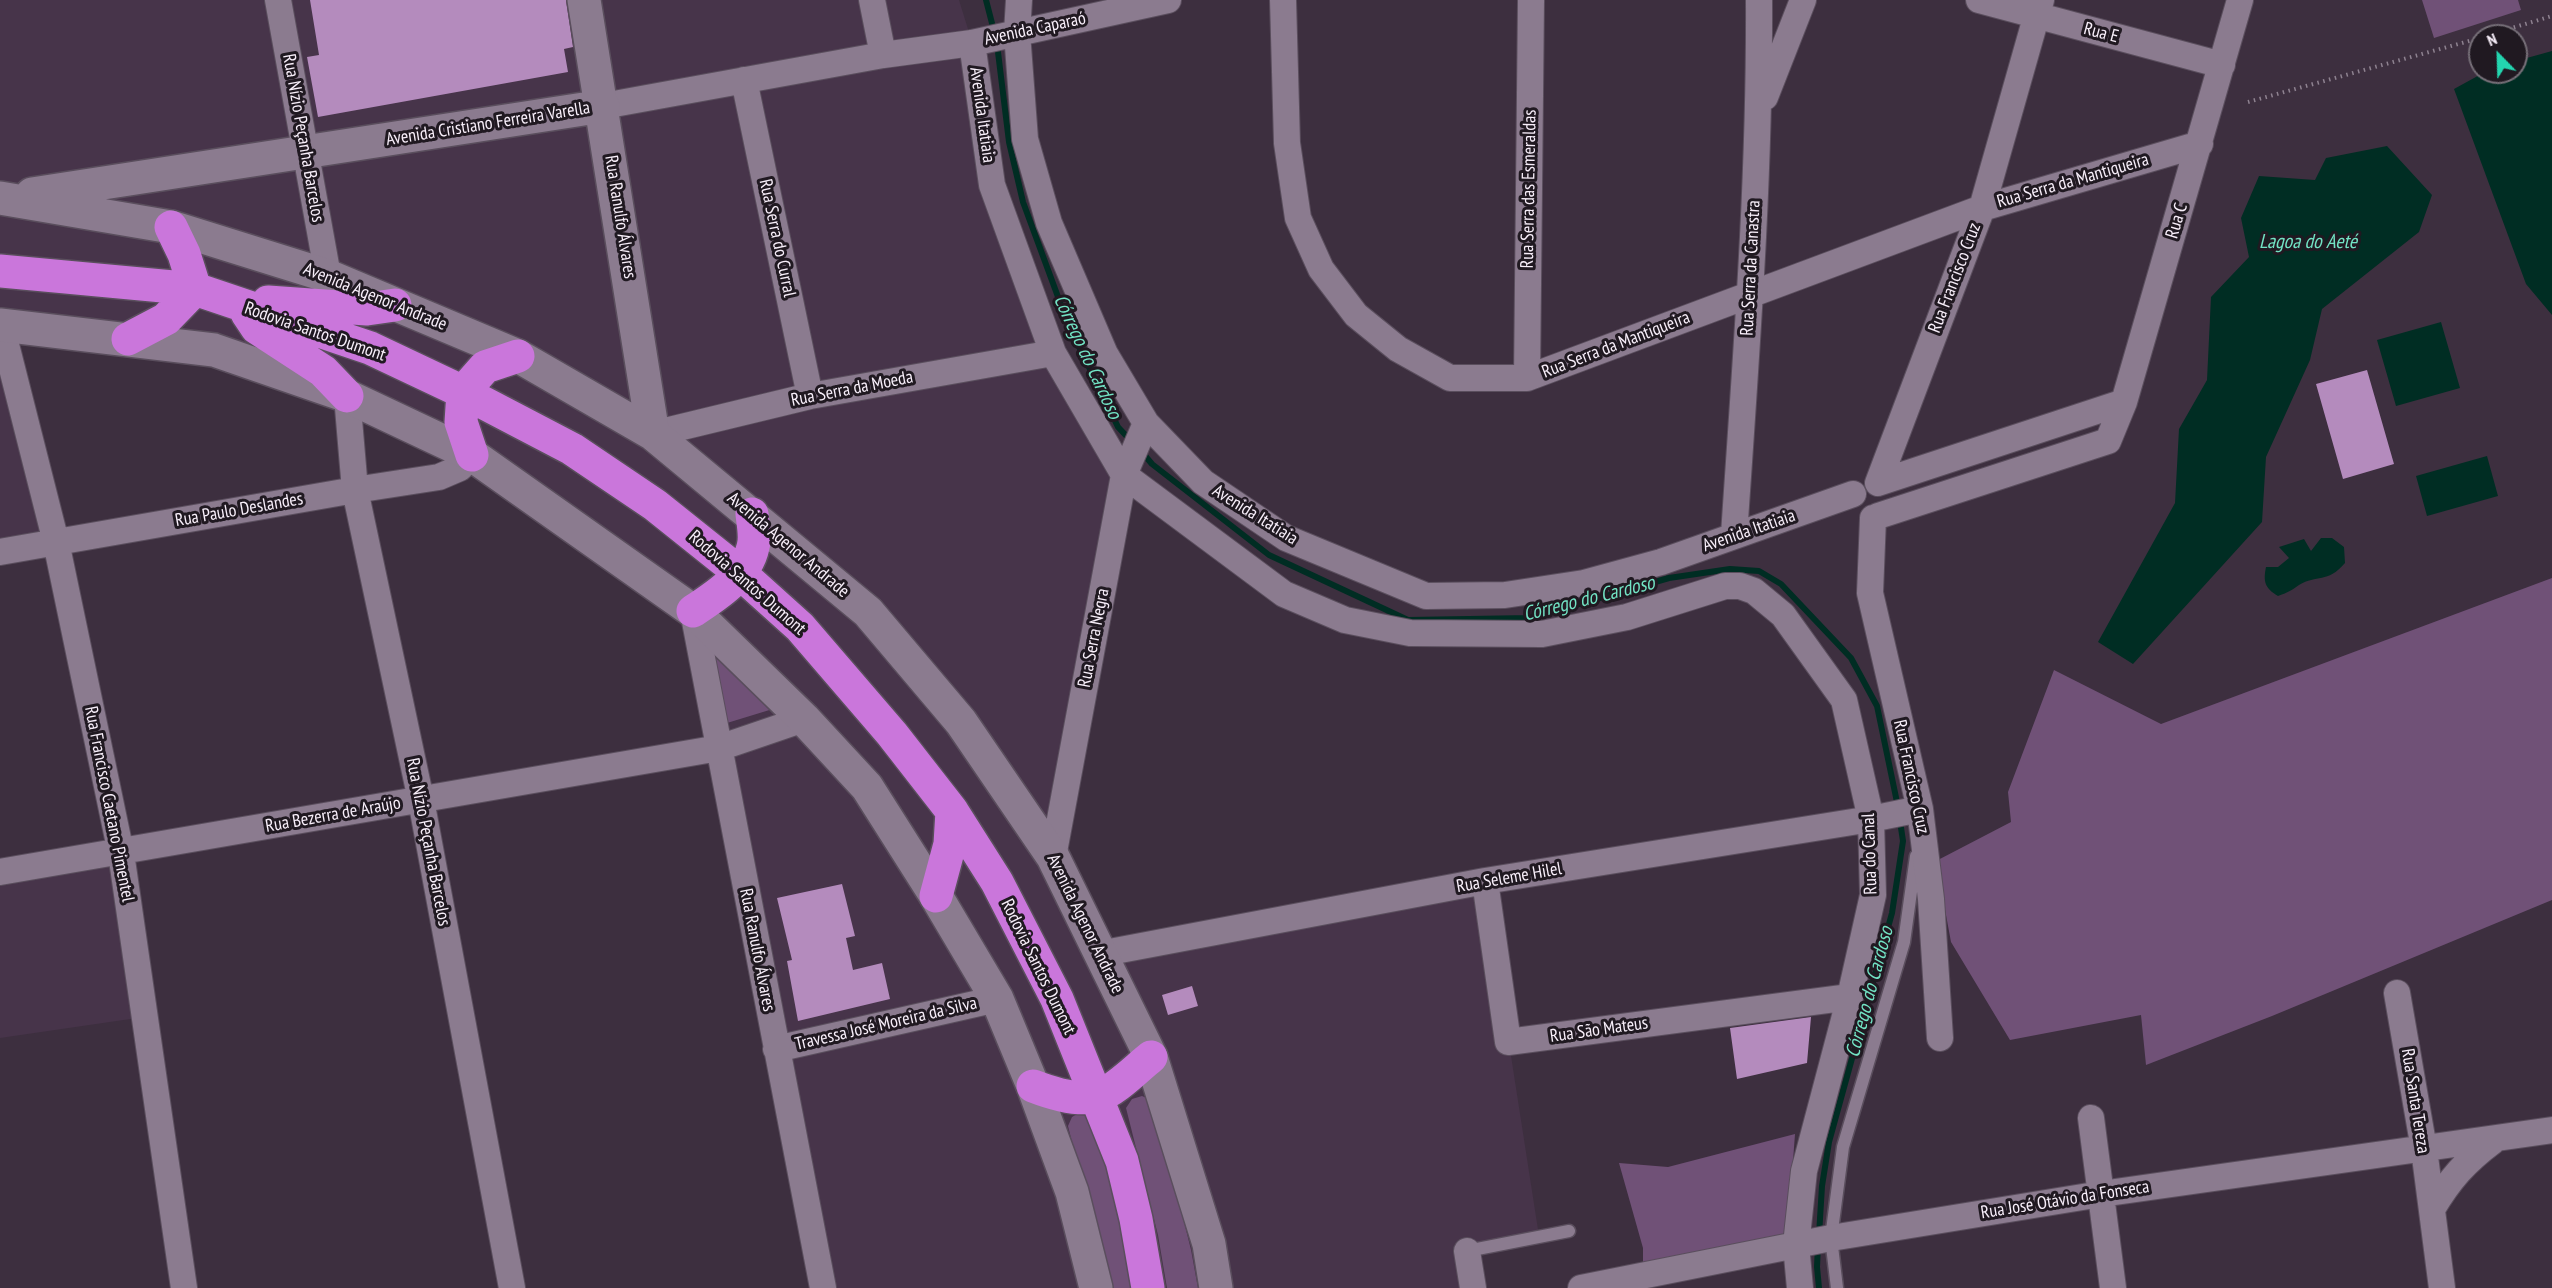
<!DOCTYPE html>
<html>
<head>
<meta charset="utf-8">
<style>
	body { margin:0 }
	#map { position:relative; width:2552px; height:1288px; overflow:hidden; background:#3d2f3f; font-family:"PT Sans Narrow",sans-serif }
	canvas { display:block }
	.north { position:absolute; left:2468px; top:24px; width:60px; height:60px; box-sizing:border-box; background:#201921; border:2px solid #766f78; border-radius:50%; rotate:337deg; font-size:16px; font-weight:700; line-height:24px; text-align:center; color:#f8effa }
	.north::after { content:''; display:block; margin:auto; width:21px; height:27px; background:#23d5af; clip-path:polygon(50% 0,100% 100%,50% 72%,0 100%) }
</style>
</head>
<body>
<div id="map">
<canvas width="2552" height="1288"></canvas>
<div class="north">N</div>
</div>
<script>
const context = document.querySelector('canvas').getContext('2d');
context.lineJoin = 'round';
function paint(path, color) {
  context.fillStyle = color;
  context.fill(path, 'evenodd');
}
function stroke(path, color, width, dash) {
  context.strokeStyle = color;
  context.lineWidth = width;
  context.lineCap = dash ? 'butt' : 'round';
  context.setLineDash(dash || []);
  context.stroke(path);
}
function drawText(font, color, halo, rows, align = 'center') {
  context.font = font + ' "PT Sans Narrow",sans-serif';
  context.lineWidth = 6;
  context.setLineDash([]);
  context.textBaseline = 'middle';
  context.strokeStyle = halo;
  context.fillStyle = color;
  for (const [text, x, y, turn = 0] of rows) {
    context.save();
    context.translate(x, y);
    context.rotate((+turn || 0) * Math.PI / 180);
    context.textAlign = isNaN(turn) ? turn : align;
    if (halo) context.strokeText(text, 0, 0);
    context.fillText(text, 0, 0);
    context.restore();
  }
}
const built = new Path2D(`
	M 0,0 L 959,0 L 972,42 L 1010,239 L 1124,475 L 1053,857 L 1099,953 L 1484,882 L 1539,1236 L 1467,1251 L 1472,1288 L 819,1288 L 693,611 L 472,456 L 283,375 L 2,326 L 55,542 L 0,553 Z
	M 120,854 L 144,1017 L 0,1038 L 0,873 Z`);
const green = new Path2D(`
	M 2422,0 L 2518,0 L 2521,10 L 2434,38 Z
	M 2552,578 L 2552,900 L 2272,1016 L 2146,1065 L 2141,1015 L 2010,1040 L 1951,942 L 1936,861 L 2011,822 L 2008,792 L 2054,670 L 2161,724 Z
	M 715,658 L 735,670 L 776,708 L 727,723 Z
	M 1142,1096 L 1151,1100 L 1158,1116 L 1191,1250 L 1198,1288 L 1167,1288 L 1158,1235 L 1126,1108 L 1132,1099 Z
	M 1084,1110 L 1092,1115 L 1122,1213 L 1134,1288 L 1108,1288 L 1068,1126 L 1072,1117 Z
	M 1795,1134 L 1787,1242 L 1643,1269 L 1643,1248 L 1619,1163 L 1668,1167 Z`);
const water = new Path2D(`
	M 2552,51 L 2552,315 L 2526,284 L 2454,89 L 2485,72 L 2516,72 L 2516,61 Z
	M 2387,146 L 2432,195 L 2419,232 L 2322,309 L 2310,360 L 2266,457 L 2262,522 L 2133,664 L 2098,642 L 2175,503 L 2179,429 L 2207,380 L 2211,297 L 2249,257 L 2241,218 L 2259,176 L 2315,180 L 2326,158 Z
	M 2441,322 L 2460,388 L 2396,406 L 2377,340 Z
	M 2487,456 L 2498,496 L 2427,516 L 2416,476 Z
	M 2321,538 L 2332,538 L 2344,547 L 2345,563 C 2327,584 2317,574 2299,585 C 2292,590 2287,593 2278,596 C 2265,588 2263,582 2266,567 L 2278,567 L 2289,558 L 2279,547 L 2304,539 L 2311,551 Z`);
const stream = new Path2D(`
	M 986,0 L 994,31
	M 997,44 L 1009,142 L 1023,202 L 1068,324 L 1118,427 L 1132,442
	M 1141,451 L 1152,464 L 1269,555 L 1408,620 L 1530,618 L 1669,578 L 1730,569 L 1759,571 L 1781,584 L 1851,658 L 1877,706 L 1898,807
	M 1819,1235 L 1822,1186 L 1829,1142 L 1892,913 L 1903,841 L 1900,821
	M 1818,1245 L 1817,1267 L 1819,1288`);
const building = new Path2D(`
	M 310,0 L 566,0 L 573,47 L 564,49 L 568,72 L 318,117 L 307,57 L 319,55 Z
	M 2367,370 L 2394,464 L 2343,479 L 2316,384 Z
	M 842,884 L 855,936 L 846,938 L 853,970 L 882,963 L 890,999 L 798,1021 L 787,961 L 792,960 L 777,898 Z
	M 1192,986 L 1198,1006 L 1168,1015 L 1162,995 Z
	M 1811,1017 L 1807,1063 L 1737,1079 L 1730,1028 Z`);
const path = new Path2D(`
	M 2485,36 L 2552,16
	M 2248,102 L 2480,38`);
const lane = new Path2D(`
	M 1467,1251 L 1569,1231
	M 1837,1288 L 1831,1238 L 1843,1147 L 1904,942 L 1916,856`);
const street = new Path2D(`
	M 278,0 L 328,276
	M 872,0 L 883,55
	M 1019,0 L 1017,33 L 1025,139 L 1049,223 L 1105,354 L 1146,423 L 1203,482 L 1286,538 L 1426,596 L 1505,595 L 1584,583 L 1661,562 L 1853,494
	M 1283,0 L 1287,143 L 1298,218 L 1321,269 L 1356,315 L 1398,349 L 1450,378 L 1527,378 L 1982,208 L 2200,144
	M 1979,0 L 2222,65
	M 972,43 L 992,185 L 1053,353 L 1124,475 L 1284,594 L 1345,620 L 1410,633 L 1542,634 L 1627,617 L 1725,586 L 1740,586 L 1754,591 L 1783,615 L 1844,700 L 1871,819 L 1873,895 L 1850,997 L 1804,1171 L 1796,1245 L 1800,1288
	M 744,80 L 810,396
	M 1765,97 L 1803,0
	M 603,106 L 883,55 L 972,43 L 1168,0
	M 1,325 L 56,542 L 121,853 L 184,1288
	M 1527,378 L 1531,0
	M 347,396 L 355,490 L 421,800 L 512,1288
	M 653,434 L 810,396 L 1053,353
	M 1878,483 L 1982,208 L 2041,0
	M 1878,483 L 2124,402
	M 1878,516 L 2108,441 L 2124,402 L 2240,0
	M 1873,518 L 1870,593 L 1920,809 L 1931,899 L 1940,1038
	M 1734,535 C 1746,357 1760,179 1759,0
	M 0,552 L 355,490 L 439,477 L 460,468 L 472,455
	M 693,611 L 823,1288
	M 1053,857 L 1124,475 L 1146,423
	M 0,872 L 719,748 L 804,719
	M 1485,881 L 1508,1042 L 1850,997
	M 1099,954 L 1485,881 L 1871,819 L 1920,809
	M 2397,993 L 2424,1149 L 2442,1288
	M 776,1049 L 997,999
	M 2091,1118 L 2113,1288
	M 2432,1209 C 2450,1179 2465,1162 2493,1141
	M 1467,1251 L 1473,1288
	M 1581,1288 L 1831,1238 L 2101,1194 L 2552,1130`);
const secondary = new Path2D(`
	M 584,0 L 653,434
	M 32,194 L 603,106
	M 0,198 L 171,227 L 328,276 L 518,356 L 653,434 L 868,612 L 961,722 L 1053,857 L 1151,1057 L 1209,1244 L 1216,1288
	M 0,325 L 214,350 L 347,396 L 472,455 L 693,611 L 804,719 L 867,787 L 936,896 L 997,999 L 1033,1086 L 1072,1192 L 1096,1288`);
const highway = new Path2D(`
	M 171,227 L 184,254 L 195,289
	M 0,271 L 195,289 L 370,348 L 463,392 L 572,449 L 655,505 L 740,573 L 800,627 L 892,734 L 952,811 L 997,882 L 1057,999 L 1122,1161 L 1136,1219 L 1148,1288
	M 268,302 L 367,309 L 395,305
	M 247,313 L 257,328 L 323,371 L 347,396
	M 128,339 L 166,319 L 195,289
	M 472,455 L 461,422 L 463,392 L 485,367 L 518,356
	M 693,611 C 716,596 747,576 753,547 C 756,537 753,524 752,514
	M 936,896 L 950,844 L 952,811
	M 1033,1086 C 1051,1093 1078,1102 1098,1096 C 1115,1091 1137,1068 1151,1057`);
const streetNames = [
	["Avenida Caparaó",1035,29,-12],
	["Rua E",2101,33,15],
	["Avenida Itatiaia",982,115,82],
	["Avenida Cristiano Ferreira Varella",488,124,-9],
	["Rua Nízio Peçanha Barcelos",303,138,80],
	["Rua Serra da Mantiqueira",2073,181,-16],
	["Rua Serra das Esmeraldas",1529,189,-89],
	["Rua Ranulfo Álvares",620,217,81],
	["Rua C",2177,221,-73],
	["Rua Serra do Curral",777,238,78],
	["Rua Serra da Canastra",1751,268,-87],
	["Rua Francisco Cruz",1955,278,-69],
	["Avenida Agenor Andrade",375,297,22],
	["Rodovia Santos Dumont",315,332,19],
	["Rua Serra da Mantiqueira",1616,345,-21],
	["Rua Serra da Moeda",852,389,-11],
	["Rua Paulo Deslandes",239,510,-10],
	["Avenida Itatiaia",1255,515,32],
	["Avenida Itatiaia",1749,531,-19],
	["Avenida Agenor Andrade",788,545,40],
	["Rodovia Santos Dumont",747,583,41],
	["Rua Serra Negra",1094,638,-79],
	["Rua Francisco Cruz",1911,777,78],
	["Rua Francisco Caetano Pimentel",109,804,79],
	["Rua Bezerra de Araújo",333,815,-10],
	["Rua Nízio Peçanha Barcelos",428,842,79],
	["Rua do Canal",1870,854,-92],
	["Rua Seleme Hilel",1509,878,-10],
	["Avenida Agenor Andrade",1085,924,64],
	["Rua Ranulfo Álvares",757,950,79],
	["Rodovia Santos Dumont",1038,967,64],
	["Travessa José Moreira da Silva",886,1024,-13],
	["Rua São Mateus",1599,1030,-8],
	["Rua Santa Tereza",2415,1101,81],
	["Rua José Otávio da Fonseca",2065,1200,-9]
];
const waterNames = [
	["Lagoa do Aeté",2308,242],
	["Córrego do Cardoso",1087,357,65],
	["Córrego do Cardoso",1589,599,-14],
	["Córrego do Cardoso",1870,992,-75]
];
paint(built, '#47344a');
paint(green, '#705177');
paint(water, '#002d23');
stroke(stream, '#002d23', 6);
paint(building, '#b48bbd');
stroke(lane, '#5a4e5d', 15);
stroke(street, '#5a4e5d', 28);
stroke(secondary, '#5a4e5d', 36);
stroke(highway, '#5a4e5d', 36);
stroke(path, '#8e8290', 4, [1.5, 4.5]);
stroke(lane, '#8b7b8f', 12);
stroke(street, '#8b7b8f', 26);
stroke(secondary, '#8b7b8f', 33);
stroke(highway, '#ca76db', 33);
drawText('18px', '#f8effa', '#201921', streetNames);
drawText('italic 20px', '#72e3c4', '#201921', waterNames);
</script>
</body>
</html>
